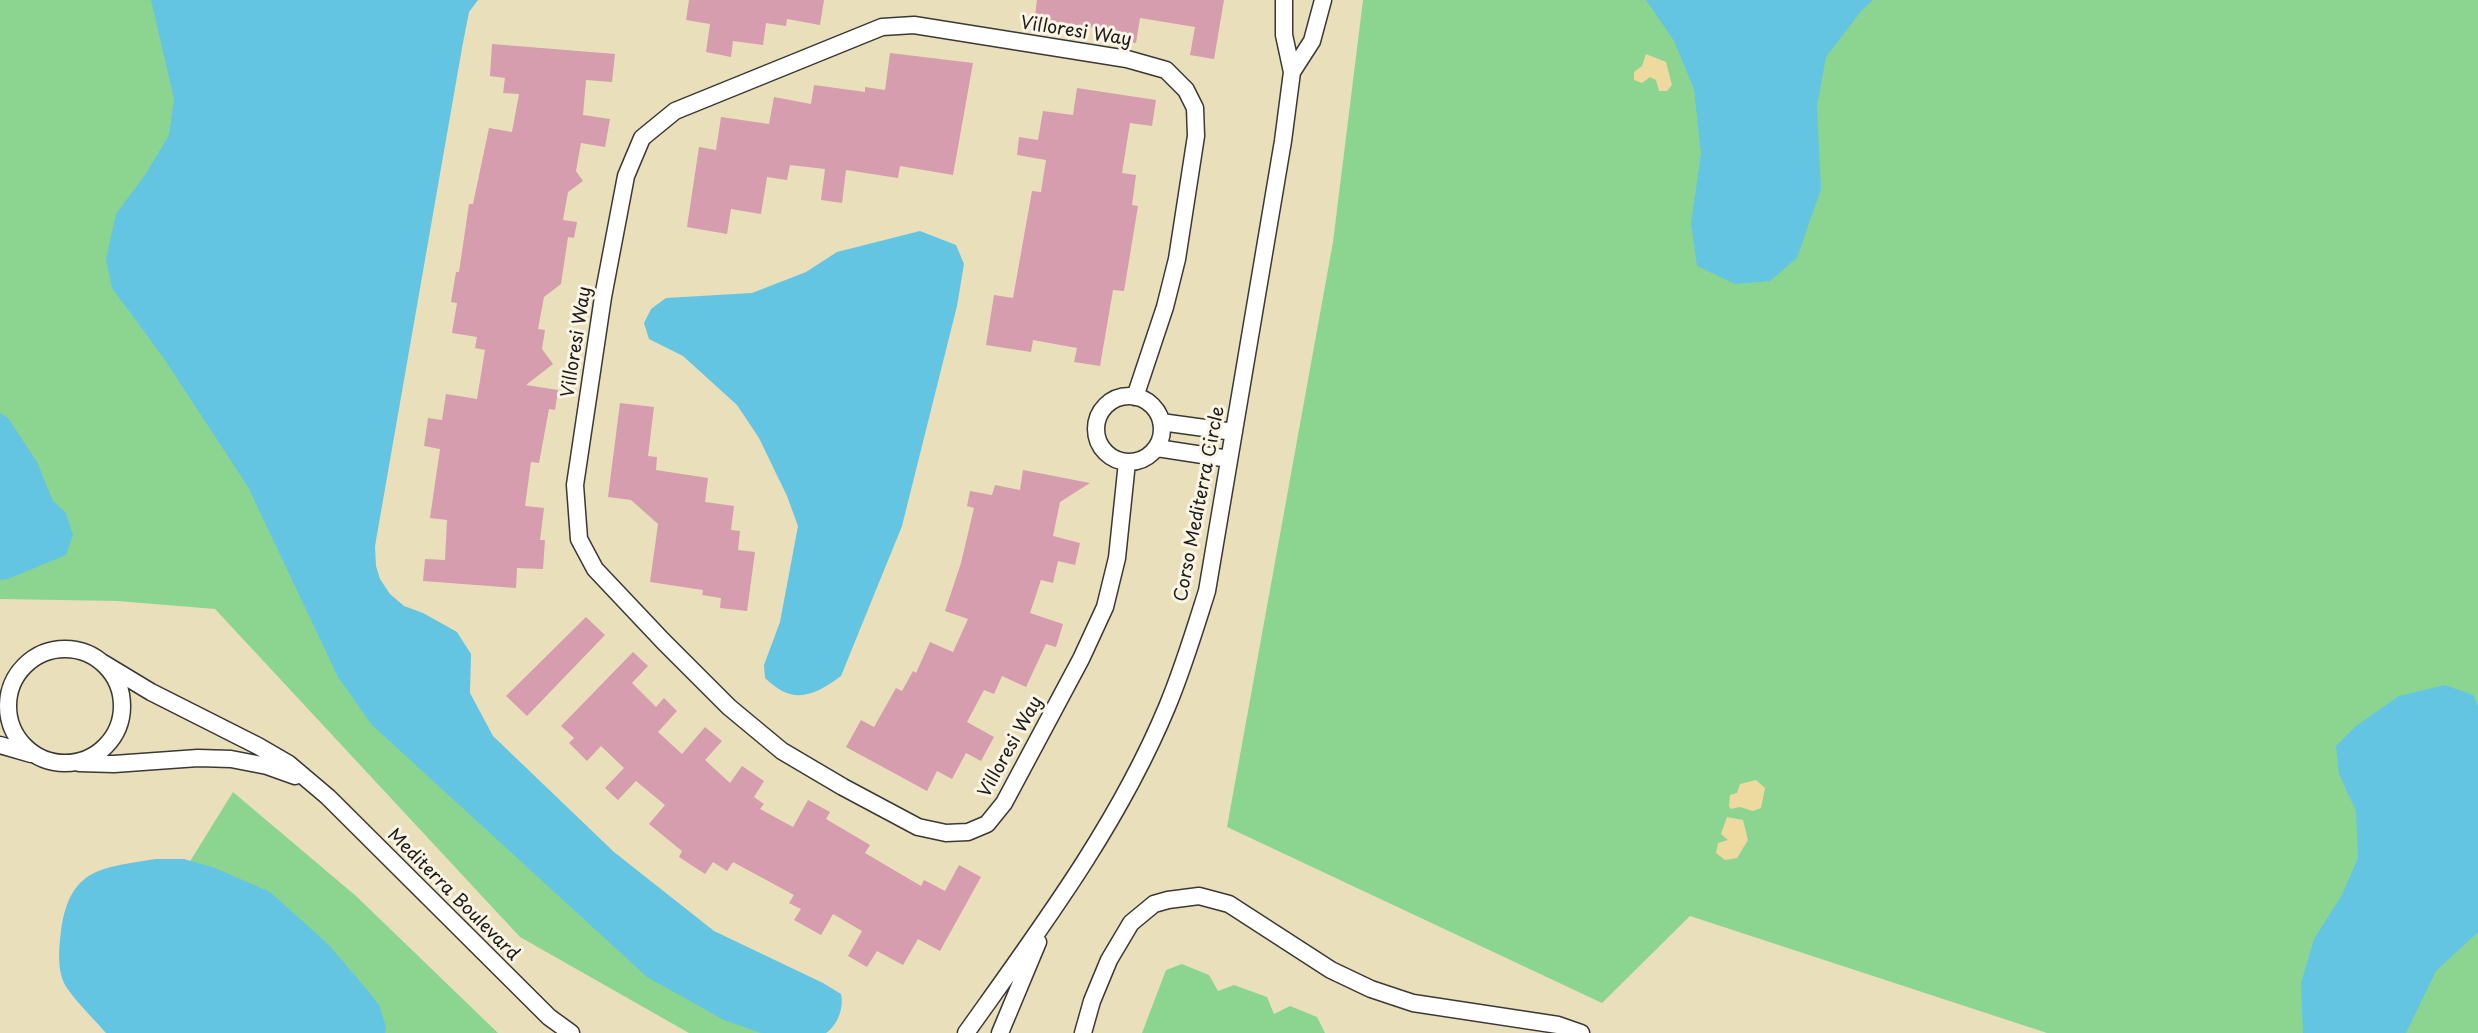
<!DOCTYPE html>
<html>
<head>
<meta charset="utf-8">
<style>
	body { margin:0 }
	canvas { display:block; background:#e9dfbb }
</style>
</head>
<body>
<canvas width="2478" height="1033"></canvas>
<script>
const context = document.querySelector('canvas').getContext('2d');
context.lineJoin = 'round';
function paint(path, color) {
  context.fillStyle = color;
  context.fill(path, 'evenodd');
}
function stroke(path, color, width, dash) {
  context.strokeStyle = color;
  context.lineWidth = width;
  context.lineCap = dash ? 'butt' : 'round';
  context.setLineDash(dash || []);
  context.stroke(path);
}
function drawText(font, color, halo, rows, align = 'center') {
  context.font = font + ' "Playpen Sans",sans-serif';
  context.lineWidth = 6;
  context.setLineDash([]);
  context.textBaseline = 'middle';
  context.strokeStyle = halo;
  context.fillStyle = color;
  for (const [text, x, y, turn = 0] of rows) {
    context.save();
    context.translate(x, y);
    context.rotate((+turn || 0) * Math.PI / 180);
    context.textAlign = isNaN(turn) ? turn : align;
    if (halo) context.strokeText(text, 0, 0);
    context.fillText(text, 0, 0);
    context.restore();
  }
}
const green = new Path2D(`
	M 0,0 L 316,0 L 321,346 L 386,650 L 815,1033 L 689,1033 L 520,937 L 215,609 L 117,601 L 0,599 Z
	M 1363,0 L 2478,0 L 2478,1033 L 2047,1033 L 1690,916 L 1602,1003 L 1227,827 L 1333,242 Z
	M 233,792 L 356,896 L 498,1033 L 301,1033 L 161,908 Z
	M 1182,964 L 1209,975 L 1218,991 L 1234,985 L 1267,997 L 1274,1014 L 1290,1006 L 1317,1017 L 1325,1033 L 1142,1033 L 1166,970 Z`);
const sand = new Path2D(`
	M 1646,54 L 1666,62 L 1672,85 L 1667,91 L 1659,91 L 1656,80 L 1650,77 L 1642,83 L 1634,80 L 1634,72 L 1642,66 Z
	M 1756,780 L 1765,788 L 1761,808 L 1753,811 L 1740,807 L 1731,809 L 1729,806 L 1730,795 L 1737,793 L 1740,784 Z
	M 1727,817 L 1743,820 L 1748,840 L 1737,858 L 1725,860 L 1716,853 L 1718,843 L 1728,840 L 1721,834 Z`);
const water = new Path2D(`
	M 151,0 L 478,0 L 469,12 L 462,48 L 375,546 L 376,566 L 380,579 L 390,594 L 404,606 L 423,613 L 457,632 L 471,654 L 470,693 L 493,736 L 614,852 L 714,931 L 823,983 L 841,994 C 844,1007 838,1025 826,1033 L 761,1033 L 724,1020 L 647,977 L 372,725 L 338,677 L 248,487 L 165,360 L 112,288 L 106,259 L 116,214 L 145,175 L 169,135 L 174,99 Z
	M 1646,0 L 1873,0 L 1862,10 L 1826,57 L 1817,106 L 1821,189 L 1797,258 L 1770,281 L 1735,284 L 1697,266 L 1691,223 L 1701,154 L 1694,89 L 1674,41 Z
	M 920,231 L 956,245 L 964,264 L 957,306 L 902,526 L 841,676 C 812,697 793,705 765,678 L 764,665 L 780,622 L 798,526 L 787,496 L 759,438 L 737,405 L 683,356 L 649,339 L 644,323 L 651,309 L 666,298 L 752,293 L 806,272 L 837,252 Z
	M 0,413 L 8,418 L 37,462 L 53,501 L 66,513 L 73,535 L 66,555 L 8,579 L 0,580 Z
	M 2445,685 L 2473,695 L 2478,706 L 2478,932 L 2436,971 L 2406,1033 L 2303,1033 L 2301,983 L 2314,939 L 2342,895 L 2358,858 L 2356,811 L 2339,774 L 2336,746 L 2356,726 L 2399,696 Z
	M 156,859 L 184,859 L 215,868 L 270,892 L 328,944 L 369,992 L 379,1005 L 386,1027 L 385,1033 L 106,1033 C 95,1020 72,998 64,983 C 57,969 59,946 61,931 C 70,867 102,868 156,859 Z`);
const building = new Path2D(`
	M 689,0 L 824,0 L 820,25 L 787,19 L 786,26 L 766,23 L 763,45 L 733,41 L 731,57 L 706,52 L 710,24 L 686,20 Z
	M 1037,0 L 1224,0 L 1214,59 L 1190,55 L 1195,27 L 1140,18 L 1136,43 L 1117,40 L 1118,32 L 1059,22 L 1059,26 L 1034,22 Z
	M 492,44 L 615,54 L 612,82 L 586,80 L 583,115 L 610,119 L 605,147 L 581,143 L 576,171 L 583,181 L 568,192 L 563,220 L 577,222 L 574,238 L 568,237 L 561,284 L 544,297 L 538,329 L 545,330 L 542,349 L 553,364 L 526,385 L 558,390 L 555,410 L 549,409 L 539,463 L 531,462 L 525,506 L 544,508 L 540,540 L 545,540 L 543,569 L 517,568 L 516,588 L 423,581 L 425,559 L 445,560 L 447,520 L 430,518 L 440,449 L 424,446 L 428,418 L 442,420 L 446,394 L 477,399 L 485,350 L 475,348 L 477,337 L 452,333 L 457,303 L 451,302 L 456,272 L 459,272 L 469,204 L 473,204 L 489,128 L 512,132 L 519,94 L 503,93 L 505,78 L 490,76 Z
	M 890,53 L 973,63 L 953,175 L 900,166 L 898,178 L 846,170 L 842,203 L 821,200 L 825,169 L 790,165 L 787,180 L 767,177 L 761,214 L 731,209 L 727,234 L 687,227 L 699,147 L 716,150 L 721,117 L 769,124 L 774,97 L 811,104 L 814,85 L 865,92 L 865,87 L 885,90 Z
	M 1077,88 L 1156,100 L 1152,126 L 1130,123 L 1122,173 L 1136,175 L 1132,205 L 1138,206 L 1124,291 L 1113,290 L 1100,366 L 1074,362 L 1077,348 L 1033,340 L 1031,352 L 986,345 L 994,295 L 1013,298 L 1032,191 L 1041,192 L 1046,160 L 1017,155 L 1019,137 L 1038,140 L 1043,111 L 1073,115 Z
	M 620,403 L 654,407 L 648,456 L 657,457 L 656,470 L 708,478 L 705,502 L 734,506 L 731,530 L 740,531 L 738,550 L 755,552 L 747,611 L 720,608 L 721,598 L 702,595 L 703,590 L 650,582 L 658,524 L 631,500 L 608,497 Z
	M 1023,470 L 1090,483 L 1060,502 L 1053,536 L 1080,543 L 1075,565 L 1058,561 L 1053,583 L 1041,580 L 1030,613 L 1063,624 L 1056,647 L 1046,644 L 1026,687 L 1002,676 L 994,694 L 984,690 L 967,722 L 994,737 L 981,761 L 966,753 L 952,779 L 937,771 L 927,791 L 846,747 L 861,720 L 874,727 L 896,688 L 902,691 L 913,671 L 916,673 L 930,642 L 953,652 L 968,619 L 945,611 L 961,563 L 974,508 L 967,506 L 970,491 L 992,495 L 995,485 L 1020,490 Z
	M 586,617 L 605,635 L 527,716 L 506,696 Z
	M 633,652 L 648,666 L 632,683 L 656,707 L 664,698 L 677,711 L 658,732 L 682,754 L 705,727 L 722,741 L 705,760 L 730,783 L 742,766 L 764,781 L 754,797 L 764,804 L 760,809 L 793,827 L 808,800 L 830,812 L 826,819 L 870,845 L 865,853 L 921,886 L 924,880 L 945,891 L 959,865 L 981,877 L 940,951 L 918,939 L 903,965 L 877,951 L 867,967 L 848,956 L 862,931 L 833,914 L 821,935 L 794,920 L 801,909 L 789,903 L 794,895 L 733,862 L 727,871 L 713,862 L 705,874 L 679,857 L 682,851 L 649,824 L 665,805 L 636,781 L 618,800 L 605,788 L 624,768 L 601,746 L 587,761 L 569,743 L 574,738 L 561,726 Z`);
const minor = new Path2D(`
	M 1284,0 L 1284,35 L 1292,72 L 1312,41 L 1323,0
	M1096 429a33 33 0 1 1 66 0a33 33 0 1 1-66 0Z
	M 1161,422 L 1234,432
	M 1157,448 L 1229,459
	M 1127,462 L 1117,558 L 1105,607 L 1081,659 L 1004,803 L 987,824 L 968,832 L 946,833 L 918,827 L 843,787 L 782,751 L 729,707 L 663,641 L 595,569 L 579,539 L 575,485 L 603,297 L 626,176 L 642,138 L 675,111 L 882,27 L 914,25 L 1127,59 L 1166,70 L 1186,90 L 1195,108 L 1196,136 L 1177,259 L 1165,307 L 1135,397
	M8 706a57 57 0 1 1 114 0a57 57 0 1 1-114 0Z
	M 103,663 L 151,692 L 258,746 L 289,764 L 328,797 L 549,1017 L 571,1033
	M 0,745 L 31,754
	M 79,763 L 114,764 L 198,758 L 231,759 L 267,766 L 295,776
	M 966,1033 C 1040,929 1118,825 1167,707 C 1183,669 1195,629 1207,591 L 1283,141 L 1292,72
	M 1000,1033 L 1038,942
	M 1083,1033 L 1092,1001 L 1109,960 L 1131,923 L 1154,904 L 1168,900 L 1199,896 L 1229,904 L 1331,970 L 1371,989 L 1413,1003 L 1558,1025 L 1581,1033`);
const streetNames = [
	["Villoresi Way",1076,32,9],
	["Villoresi Way",577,342,-81],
	["Corso Mediterra Circle",1200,504,-79],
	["Villoresi Way",1011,747,-61],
	["Mediterra Boulevard",453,895,45]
];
paint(green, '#8cd591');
paint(sand, '#eeda9e');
paint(water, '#63c5e1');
paint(building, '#d59dae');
stroke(minor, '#3b3934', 19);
stroke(minor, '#fff', 16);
drawText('18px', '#1c1c1c', '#fcf5e5', streetNames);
</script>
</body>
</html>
